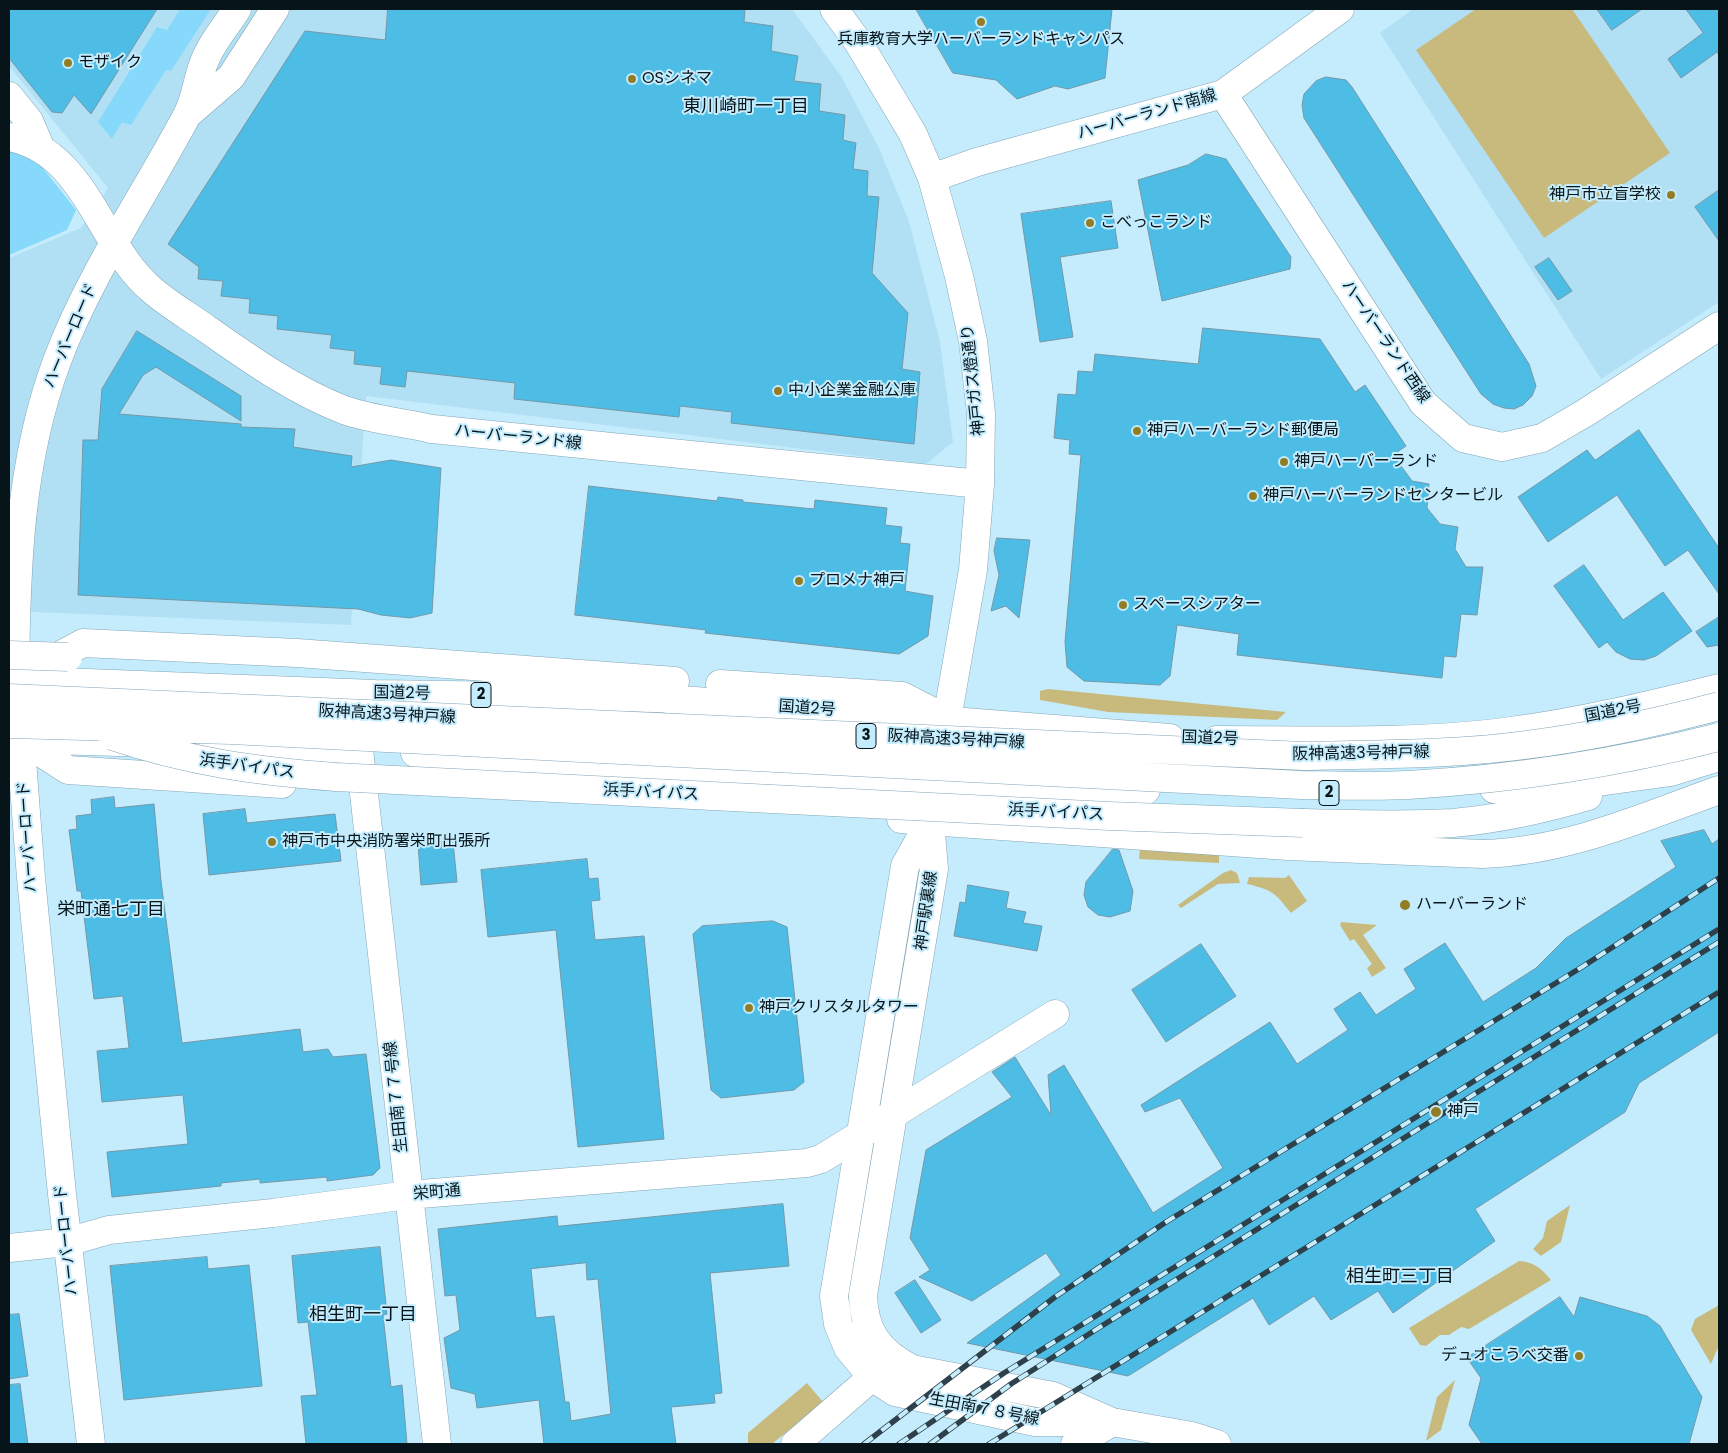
<!DOCTYPE html>
<html>
<head>
<meta charset="utf-8">
<style>
	body { margin:0 }
	#map { position:relative; width:1728px; height:1453px; overflow:hidden; background:#c5ecfd; font-family:Poppins,sans-serif }
	canvas { display:block }
	.frame { position:absolute; inset:0; border:10px solid #07151b; pointer-events:none }
</style>
</head>
<body>
<div id="map">
<canvas width="1728" height="1453"></canvas>
<div class="frame"></div>
</div>
<script>
const context = document.querySelector('canvas').getContext('2d');
context.lineJoin = 'round';
function paint(path, color) {
  context.fillStyle = color;
  context.fill(path, 'evenodd');
}
function stroke(path, color, width, dash) {
  context.strokeStyle = color;
  context.lineWidth = width;
  context.lineCap = dash ? 'butt' : 'round';
  context.setLineDash(dash || []);
  context.stroke(path);
}
function drawText(font, color, halo, rows, align = 'center') {
  context.font = font + ' Poppins,"Noto Sans JP",sans-serif';
  context.lineWidth = 4;
  context.setLineDash([]);
  context.textBaseline = 'middle';
  context.strokeStyle = halo;
  context.fillStyle = color;
  for (const [text, x, y, turn = 0] of rows) {
    context.save();
    context.translate(x, y);
    context.rotate((+turn || 0) * Math.PI / 180);
    context.textAlign = isNaN(turn) ? turn : align;
    if (halo) context.strokeText(text, 0, 0);
    context.fillText(text, 0, 0);
    context.restore();
  }
}
const built = new Path2D(`
	M 9,9 L 792,9 L 841,76 L 879,148 L 909,221 L 940,342 L 953,442 L 926,464 L 366,396 L 351,625 L 9,611 L 9,258 L 81,228 L 108,188 L 9,66 Z
	M 1413,9 L 1719,9 L 1719,302 L 1601,379 L 1380,33 Z`);
const green = new Path2D(`
	M 1476,9 L 1572,9 L 1670,153 L 1544,238 L 1416,50 Z
	M 1048,689 L 1286,712 L 1277,720 L 1108,712 L 1040,700 L 1040,691 Z
	M 1140,848 L 1219,852 L 1219,863 L 1139,859 Z
	M 1231,870 L 1237,873 L 1240,883 L 1218,884 L 1181,908 L 1178,905 L 1223,873 Z
	M 1289,875 L 1307,901 L 1291,913 C 1275,893 1273,890 1247,884 L 1249,877 L 1285,878 Z
	M 1341,922 L 1377,925 L 1363,935 L 1386,968 L 1372,977 L 1367,968 L 1372,964 L 1354,939 L 1350,941 L 1340,925 Z
	M 1570,1205 L 1561,1242 L 1541,1256 L 1533,1249 L 1543,1238 L 1547,1221 Z
	M 1519,1261 C 1534,1262 1541,1268 1551,1280 L 1469,1329 L 1461,1327 L 1449,1335 L 1440,1335 L 1426,1346 L 1420,1345 L 1409,1328 Z
	M 1719,1305 L 1719,1345 L 1711,1364 L 1691,1330 L 1695,1319 Z
	M 1455,1380 L 1441,1430 L 1426,1441 L 1437,1397 Z
	M 807,1383 L 823,1402 L 772,1444 L 748,1444 L 748,1433 Z`);
const water = new Path2D(`
	M 180,9 L 211,9 L 171,71 L 166,70 L 131,125 L 122,122 L 112,139 L 98,122 L 157,27 L 167,30 Z
	M 9,125 L 76,210 L 67,230 L 9,255 Z`);
const building = new Path2D(`
	M 9,9 L 157,9 L 91,114 L 74,95 L 62,113 L 52,112 L 9,58 Z
	M 388,9 L 745,9 L 744,22 L 773,26 L 771,51 L 798,56 L 794,81 L 821,84 L 819,111 L 845,115 L 843,140 L 856,143 L 853,169 L 868,171 L 867,196 L 879,197 L 872,273 L 908,313 L 902,369 L 920,372 L 914,444 L 731,423 L 732,412 L 680,406 L 679,417 L 514,399 L 515,383 L 407,371 L 405,387 L 380,384 L 382,367 L 354,364 L 355,351 L 330,348 L 332,335 L 277,329 L 278,316 L 249,313 L 250,299 L 221,296 L 223,281 L 198,279 L 199,267 L 168,244 L 305,31 L 385,40 Z
	M 916,9 L 1112,9 L 1105,78 L 1068,89 L 1055,86 L 1017,99 L 996,80 L 953,73 Z
	M 1597,9 L 1642,9 L 1612,30 Z
	M 1686,9 L 1719,9 L 1719,55 L 1717,52 L 1681,78 L 1668,59 L 1703,33 Z
	M 1326,77 L 1346,80 L 1352,87 L 1529,364 L 1536,386 L 1532,396 L 1523,405 L 1514,409 L 1504,408 L 1493,404 L 1481,394 L 1304,118 L 1302,105 L 1304,94 L 1316,81 Z
	M 1206,154 L 1226,159 L 1291,257 L 1290,269 L 1162,301 L 1138,180 L 1188,165 Z
	M 1719,190 L 1719,241 L 1695,207 Z
	M 1111,201 L 1118,248 L 1060,257 L 1073,337 L 1040,342 L 1021,214 Z
	M 1549,258 L 1572,291 L 1558,300 L 1535,267 Z
	M 1203,328 L 1320,339 L 1355,392 L 1365,385 L 1406,446 L 1393,455 L 1412,481 L 1429,484 L 1427,508 L 1440,524 L 1458,527 L 1455,549 L 1466,567 L 1483,567 L 1477,615 L 1461,614 L 1456,657 L 1444,656 L 1442,678 L 1237,655 L 1239,634 L 1177,625 L 1170,676 L 1160,685 L 1084,681 L 1067,667 L 1065,642 L 1081,455 L 1069,454 L 1070,440 L 1054,438 L 1058,394 L 1076,395 L 1078,371 L 1093,372 L 1095,354 L 1198,364 Z
	M 137,331 L 241,396 L 241,421 L 156,367 L 143,375 L 119,414 L 241,424 L 241,427 L 295,429 L 293,447 L 352,456 L 351,467 L 391,460 L 441,468 L 432,613 L 410,618 L 381,615 L 358,609 L 78,595 L 83,440 L 98,440 L 102,389 Z
	M 1639,430 L 1719,548 L 1719,594 L 1688,550 L 1665,566 L 1617,495 L 1548,542 L 1518,497 L 1587,450 L 1595,460 Z
	M 589,486 L 717,501 L 718,497 L 743,500 L 743,502 L 814,509 L 815,500 L 887,508 L 885,525 L 902,527 L 900,543 L 910,544 L 905,591 L 933,596 L 928,636 L 899,654 L 705,633 L 706,630 L 575,615 Z
	M 997,538 L 1030,540 L 1019,618 L 1006,606 L 991,611 L 999,575 L 994,551 Z
	M 1584,565 L 1623,620 L 1663,592 L 1692,631 L 1656,656 L 1644,660 L 1630,659 L 1616,652 L 1607,642 L 1599,648 L 1554,586 Z
	M 1719,617 L 1719,645 L 1707,647 L 1696,632 Z
	M 114,797 L 115,808 L 154,804 L 161,881 L 182,1043 L 300,1029 L 303,1052 L 328,1049 L 333,1057 L 366,1054 L 380,1168 L 373,1175 L 327,1181 L 327,1177 L 260,1183 L 260,1179 L 221,1183 L 221,1186 L 112,1197 L 107,1152 L 188,1144 L 183,1095 L 102,1102 L 97,1051 L 129,1048 L 123,996 L 94,999 L 81,891 L 77,891 L 69,830 L 77,829 L 76,816 L 92,814 L 91,800 Z
	M 245,809 L 247,823 L 335,814 L 341,861 L 209,875 L 203,814 Z
	M 1704,830 L 1712,844 L 1719,839 L 1719,1032 L 1639,1083 L 1625,1112 L 1475,1209 L 1495,1241 L 1393,1313 L 1378,1291 L 1331,1320 L 1314,1296 L 1269,1325 L 1253,1298 L 1128,1376 L 967,1343 L 1061,1275 L 1046,1253 L 972,1301 L 919,1277 L 930,1270 L 910,1238 L 926,1150 L 1012,1097 L 992,1072 L 1015,1057 L 1051,1115 L 1048,1075 L 1064,1065 L 1153,1213 L 1223,1168 L 1180,1098 L 1145,1112 L 1141,1105 L 1270,1022 L 1297,1064 L 1348,1030 L 1334,1009 L 1360,992 L 1376,1015 L 1416,989 L 1404,969 L 1445,943 L 1483,1002 L 1536,968 L 1566,938 L 1676,867 L 1661,841 Z
	M 453,841 L 457,882 L 421,885 L 418,844 Z
	M 1113,849 L 1119,850 L 1133,891 L 1130,911 L 1110,917 L 1098,915 L 1088,907 L 1084,895 L 1086,882 Z
	M 587,859 L 589,879 L 598,878 L 600,900 L 591,901 L 595,940 L 644,936 L 664,1139 L 578,1147 L 556,930 L 488,937 L 481,870 Z
	M 968,885 L 1009,892 L 1006,908 L 1026,912 L 1023,923 L 1042,926 L 1037,951 L 954,936 L 960,902 L 965,903 Z
	M 773,921 L 787,927 L 804,1082 L 794,1090 L 721,1098 L 711,1090 L 693,934 L 702,926 Z
	M 1201,944 L 1236,996 L 1166,1042 L 1132,990 Z
	M 783,1204 L 789,1266 L 710,1273 L 722,1393 L 714,1394 L 715,1403 L 671,1407 L 676,1444 L 544,1444 L 539,1400 L 477,1408 L 475,1394 L 451,1388 L 444,1338 L 460,1330 L 456,1295 L 445,1296 L 438,1229 L 557,1216 L 558,1226 ZM 586,1263 L 587,1280 L 598,1279 L 611,1414 L 571,1421 L 569,1402 L 565,1402 L 554,1316 L 536,1318 L 531,1269 Z
	M 380,1247 L 387,1314 L 383,1315 L 391,1387 L 402,1385 L 407,1444 L 306,1444 L 301,1396 L 317,1395 L 308,1322 L 298,1323 L 292,1256 Z
	M 207,1257 L 208,1269 L 249,1265 L 262,1386 L 124,1400 L 110,1266 Z
	M 915,1280 L 941,1320 L 921,1333 L 895,1293 Z
	M 1560,1297 L 1574,1317 L 1580,1297 L 1647,1316 L 1660,1326 L 1702,1397 L 1689,1444 L 1482,1444 L 1469,1425 L 1481,1378 L 1467,1358 Z
	M 19,1314 L 28,1376 L 9,1379 L 9,1315 Z
	M 20,1384 L 28,1444 L 9,1444 L 9,1385 Z`);
const minor = new Path2D(`
	M 834,9 L 858,42 L 913,134 L 932,178 L 959,276 L 973,341 L 981,413 L 980,484 L 973,570 L 943,742
	M 1223,94 L 1423,403 L 1463,438 L 1502,447 L 1542,438 L 1585,413 L 1719,326
	M 9,96 L 29,121 L 41,149
	M 187,115 L 231,77 L 275,9
	M 9,137 C 86,151 99,246 152,290 C 168,304 187,315 204,327 C 248,358 293,390 344,410 C 369,419 406,423 432,429 L 980,484
	M 932,178 L 977,162 L 1223,94 L 1340,9
	M 15,678 C 16,571 19,463 57,361 C 89,275 143,198 186,117 C 196,100 197,78 205,60 C 212,42 227,25 237,9
	M 19,721 L 31,878 L 62,1194 L 91,1444
	M 359,749 L 437,1444
	M 934,797 L 930,821 L 934,869 L 863,1295 C 864,1332 879,1352 912,1369 L 1053,1396 L 1112,1422
	M 930,821 L 905,866 L 834,1296 L 838,1324 L 848,1348 L 872,1377 L 895,1392 L 1035,1422 L 1112,1422 L 1192,1436 L 1217,1444
	M 9,1248 L 67,1242 L 109,1230 L 273,1213 L 408,1195 L 807,1163 L 821,1159 L 1055,1014
	M 795,1444 L 886,1365
	M 1075,1444 L 1111,1423`);
const highway = new Path2D(`
	M 44,664 L 83,643 L 297,653 L 675,681
	M 9,680 L 375,694 L 656,698 L 1170,738
	M 720,684 L 902,696 L 939,715
	M 20,739 L 68,770 L 282,784
	M 20,739 L 347,749
	M 1216,740 C 1314,740 1414,744 1511,731 C 1581,722 1650,705 1719,688
	M 415,753 L 936,785 L 1146,790
	M 1494,789 L 1569,786 L 1671,772 L 1719,757
	M 901,819 L 1288,846 L 1483,854 C 1568,851 1641,818 1719,790
	M 1303,823 C 1353,824 1403,826 1453,823 C 1498,819 1544,809 1588,796`);
const rail = new Path2D(`
	M 864,1444 L 1055,1297 L 1166,1222 L 1582,967 L 1719,878
	M 899,1444 L 1004,1373 L 1719,929
	M 930,1444 L 1011,1384 L 1100,1327 L 1719,942
	M 989,1444 L 1719,992`);
const highwayBridge = new Path2D(`
	M 9,655 L 68,657
	M 9,698 L 1304,756 C 1377,754 1452,755 1525,745 C 1591,737 1655,723 1719,706
	M 9,724 L 231,730 L 1301,785 C 1336,785 1372,787 1408,785 C 1512,779 1618,763 1719,737
	M 112,736 C 190,762 255,771 336,777 L 1109,816 L 1303,823`);
const markers = [
	[981,22,5,"#917d24"],
	[68,63,5,"#917d24"],
	[632,79,5,"#917d24"],
	[1671,195,5,"#917d24"],
	[1090,223,5,"#917d24"],
	[778,391,5,"#917d24"],
	[1137,431,5,"#917d24"],
	[1284,462,5,"#917d24"],
	[1253,496,5,"#917d24"],
	[799,581,5,"#917d24"],
	[1123,605,5,"#917d24"],
	[272,842,5,"#917d24"],
	[1405,905,6,"#917d24"],
	[749,1008,5,"#917d24"],
	[1436,1112,6,"#917d24"],
	[1579,1356,5,"#917d24"]
];
const shields = [
	[481,695,20],
	[866,736,20],
	[1329,793,20]
];
const shieldNames = [
	["2",481,695],
	["3",866,736],
	["2",1329,793]
];
const poiNames = [
	["兵庫教育大学ハーバーランドキャンパス",981,40,"center"],
	["モザイク",78,63],
	["OSシネマ",642,79],
	["神戸市立盲学校",1661,195,"right"],
	["こべっこランド",1100,223],
	["中小企業金融公庫",788,391],
	["神戸ハーバーランド郵便局",1147,431],
	["神戸ハーバーランド",1294,462],
	["神戸ハーバーランドセンタービル",1263,496],
	["プロメナ神戸",809,581],
	["スペースシアター",1133,605],
	["神戸市中央消防署栄町出張所",282,842],
	["ハーバーランド",1416,905],
	["神戸クリスタルタワー",759,1008],
	["神戸",1447,1112],
	["デュオこうべ交番",1569,1356,"right"]
];
const streetNames = [
	["ハーバーランド南線",1147,115,-16],
	["ハーバーロード",71,336,-67],
	["ハーバーランド西線",1385,342,56],
	["神戸ガス燈通り",974,380,-96],
	["ハーバーランド線",518,438,6],
	["国道2号",402,694,1],
	["国道2号",807,709,4],
	["国道2号",1613,712,-11],
	["阪神高速3号神戸線",387,715,3],
	["国道2号",1210,739,2],
	["阪神高速3号神戸線",956,740,3],
	["阪神高速3号神戸線",1361,754,-1],
	["浜手バイパス",247,767,8],
	["浜手バイパス",651,793,3],
	["浜手バイパス",1056,813,3],
	["ハーバーロード",28,837,-94],
	["神戸駅裏線",927,911,-82],
	["生田南７７号線",397,1097,-96],
	["栄町通",437,1193,-5],
	["ハーバーロード",67,1240,-96],
	["生田南７８号線",984,1410,11]
];
const neighbourhoodNames = [
	["東川崎町一丁目",746,107],
	["栄町通七丁目",111,910],
	["相生町三丁目",1400,1277],
	["相生町一丁目",363,1315]
];
paint(built, '#b1e0f4');
paint(green, '#c8ba7d');
paint(water, '#87d9fb');
paint(building, '#4dbde6');
stroke(building, '#7498a8', 1);
stroke(minor, '#82a6b7', 29);
stroke(highway, '#82a6b7', 29);
stroke(minor, '#fff', 28);
stroke(highway, '#fff', 28);
stroke(rail, '#2e414a', 5.5);
stroke(rail, '#c5ecfd', 4, [11]);
stroke(highwayBridge, '#82a6b7', 29, []);
stroke(highwayBridge, '#fff', 28);
for (const [x, y, r, color] of markers) {
  const dot = new Path2D();
  dot.arc(x, y, r, 0, 2 * Math.PI);
  context.fillStyle = color;
  context.fill(dot);
  stroke(dot, '#c5ecfd', 2);
}
for (const [x, y, w] of shields) {
  const box = new Path2D();
  box.roundRect(x - w / 2, y - 12.5, w, 25, 4);
  context.fillStyle = '#c5ecfd';
  context.fill(box);
  stroke(box, '#07151b', 1);
}
drawText('bold 15px', '#07151b', null, shieldNames);
drawText('16px', '#07151b', '#c5ecfd', poiNames, 'left');
drawText('16px', '#07151b', '#c5ecfd', streetNames);
drawText('18px', '#07151b', '#c5ecfd', neighbourhoodNames);
</script>
</body>
</html>
